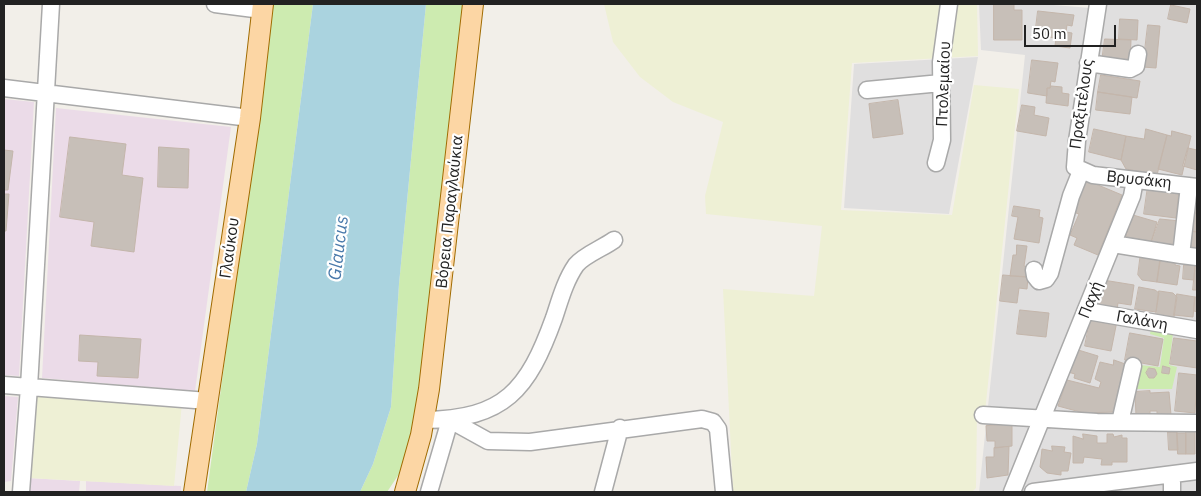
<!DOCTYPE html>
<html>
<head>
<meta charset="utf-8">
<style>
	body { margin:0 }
	#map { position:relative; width:1201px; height:496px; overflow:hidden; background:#f2efe9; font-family:"IBM Plex Sans",sans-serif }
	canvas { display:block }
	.frame { position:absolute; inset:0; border:5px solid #222; pointer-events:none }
	.scale { position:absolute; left:1024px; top:25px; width:92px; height:22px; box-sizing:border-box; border:2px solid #222; border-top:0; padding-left:6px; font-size:15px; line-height:18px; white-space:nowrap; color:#222; -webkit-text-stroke:4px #fff; paint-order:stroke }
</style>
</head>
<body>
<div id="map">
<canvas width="1201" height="496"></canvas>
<div class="frame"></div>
<div class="scale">50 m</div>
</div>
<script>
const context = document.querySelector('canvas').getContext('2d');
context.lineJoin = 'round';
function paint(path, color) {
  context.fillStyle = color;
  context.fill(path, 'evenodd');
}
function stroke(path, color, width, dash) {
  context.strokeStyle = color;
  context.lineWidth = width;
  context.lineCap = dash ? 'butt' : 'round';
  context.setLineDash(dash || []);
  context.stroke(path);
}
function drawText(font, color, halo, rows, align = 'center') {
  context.font = font + ' "IBM Plex Sans",sans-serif';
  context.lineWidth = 4.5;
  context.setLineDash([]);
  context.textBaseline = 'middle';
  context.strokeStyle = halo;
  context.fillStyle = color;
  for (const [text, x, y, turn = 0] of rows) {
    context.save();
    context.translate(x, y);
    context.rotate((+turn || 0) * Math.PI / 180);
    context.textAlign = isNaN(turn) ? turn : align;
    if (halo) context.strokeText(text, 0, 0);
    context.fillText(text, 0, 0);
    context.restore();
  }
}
const residential = new Path2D(`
	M 979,4 L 1041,4 L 1103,9 L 1104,4 L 1197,4 L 1197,492 L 979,492 L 1025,55 L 981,50 Z
	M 978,57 L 949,214 L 844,208 L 854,64 Z`);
const industrial = new Path2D(`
	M 4,99 L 34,102 L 19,376 L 4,375 Z
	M 56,108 L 231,127 L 195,391 L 42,378 Z
	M 4,396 L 18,397 L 11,481 L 4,482 Z
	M 28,478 L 80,481 L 79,492 L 27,492 Z
	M 86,481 L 181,486 L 181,492 L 86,492 Z`);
const farmland = new Path2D(`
	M 604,4 L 977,4 L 978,56 L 852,63 L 841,210 L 952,215 L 974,85 L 1019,89 L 985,412 L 977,413 L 976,488 L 972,492 L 733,492 L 723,289 L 814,296 L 822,226 L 706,214 L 705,196 L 723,122 L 673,102 L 640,77 L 613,42 Z
	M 33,391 L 182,403 L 174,486 L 28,478 Z`);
const grass = new Path2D(`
	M 273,4 L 313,4 L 257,444 L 246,492 L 207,492 Z
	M 426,4 L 463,4 L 429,324 L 414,425 L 399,474 L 387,492 L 360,492 L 373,464 L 391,407 L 399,284 Z
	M 1151,329 L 1173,333 L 1169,365 L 1177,367 L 1172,389 L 1135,389 L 1139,365 L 1160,367 L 1164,338 L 1150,334 Z`);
const water = new Path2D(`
	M 313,4 L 426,4 L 399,284 L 391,407 L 373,464 L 360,492 L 246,492 L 257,444 Z`);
const building = new Path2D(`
	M 994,4 L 1014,4 L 1014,10 L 1022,10 L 1022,40 L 994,40 Z
	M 1171,5 L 1190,9 L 1187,23 L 1168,19 Z
	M 1038,11 L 1074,15 L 1072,26 L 1067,25 L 1066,32 L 1072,33 L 1070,48 L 1055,46 L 1056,38 L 1035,36 Z
	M 1120,19 L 1138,20 L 1137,40 L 1119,39 Z
	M 1148,25 L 1160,26 L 1156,68 L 1143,67 Z
	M 1105,39 L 1131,40 L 1130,63 L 1102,61 Z
	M 1032,60 L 1058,63 L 1055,82 L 1051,81 L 1050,88 L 1047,88 L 1047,96 L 1028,93 Z
	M 1101,75 L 1140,81 L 1137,98 L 1098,92 Z
	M 1051,86 L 1062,87 L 1062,93 L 1069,94 L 1068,106 L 1046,103 L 1047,88 L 1050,88 Z
	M 1098,92 L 1132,97 L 1130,114 L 1096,110 Z
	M 898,100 L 903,134 L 873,138 L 869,104 Z
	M 1022,105 L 1035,107 L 1034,115 L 1049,118 L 1046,136 L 1017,131 Z
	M 1094,129 L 1126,136 L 1121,160 L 1089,152 Z
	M 1146,129 L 1167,135 L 1157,175 L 1126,169 L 1121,160 L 1126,136 L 1144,139 Z
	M 1172,131 L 1191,136 L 1182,175 L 1158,169 L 1167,135 L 1171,136 Z
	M 70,137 L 126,144 L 122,175 L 143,178 L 134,252 L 91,246 L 94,222 L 60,217 Z
	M 159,147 L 189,149 L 188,188 L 158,187 Z
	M 1188,148 L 1197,150 L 1197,170 L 1183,166 Z
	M 4,150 L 13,151 L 8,190 L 4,190 Z
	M 1086,180 L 1122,195 L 1098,255 L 1074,245 L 1077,238 L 1070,235 L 1079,214 L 1073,212 Z
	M 1148,186 L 1179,190 L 1176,218 L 1144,214 Z
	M 1195,192 L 1197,192 L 1197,213 L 1192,213 Z
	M 4,194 L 9,194 L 6,231 L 4,231 Z
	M 1014,206 L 1040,210 L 1039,217 L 1043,218 L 1039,243 L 1014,239 L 1018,217 L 1012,216 Z
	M 1192,213 L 1197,213 L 1197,232 L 1190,231 Z
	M 1133,215 L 1157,222 L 1150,246 L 1126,238 Z
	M 1160,219 L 1180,221 L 1177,248 L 1150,246 Z
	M 1190,231 L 1197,232 L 1197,251 L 1188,250 Z
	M 1017,245 L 1027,246 L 1024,266 L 1029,267 L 1028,277 L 1010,276 L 1013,255 L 1016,255 Z
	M 1141,252 L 1161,255 L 1157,282 L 1142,280 L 1138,275 Z
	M 1161,255 L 1176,258 L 1175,265 L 1180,266 L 1177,285 L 1157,282 Z
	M 1196,261 L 1197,261 L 1197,290 L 1193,290 Z
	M 1184,265 L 1195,265 L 1194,280 L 1183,279 Z
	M 1003,275 L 1028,277 L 1027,289 L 1019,288 L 1017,303 L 1000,301 Z
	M 1103,280 L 1134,285 L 1131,305 L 1118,303 L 1117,310 L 1099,307 Z
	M 1139,287 L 1155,290 L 1159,293 L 1156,312 L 1135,309 Z
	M 1159,291 L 1173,293 L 1177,297 L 1174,317 L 1156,315 Z
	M 1177,294 L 1195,297 L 1193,317 L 1174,315 Z
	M 1195,297 L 1197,297 L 1197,312 L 1194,311 Z
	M 1020,310 L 1049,313 L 1046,337 L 1017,334 Z
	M 1091,316 L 1117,321 L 1111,351 L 1085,346 Z
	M 1130,333 L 1163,339 L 1158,366 L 1125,360 Z
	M 80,335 L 141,339 L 138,378 L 97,376 L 98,362 L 79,361 Z
	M 1174,338 L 1197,341 L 1197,368 L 1170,364 Z
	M 1075,349 L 1098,356 L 1090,383 L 1074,378 L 1075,374 L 1068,372 Z
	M 1114,360 L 1128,365 L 1114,412 L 1084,413 L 1058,406 L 1067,380 L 1099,388 L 1101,382 L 1095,379 L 1100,362 L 1113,365 Z
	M 1163,366 L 1170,368 L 1169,374 L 1162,373 Z
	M 1149,368 L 1155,369 L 1157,374 L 1154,378 L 1149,378 L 1146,373 Z
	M 1179,373 L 1197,375 L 1195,413 L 1175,411 Z
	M 1150,391 L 1150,393 L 1169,392 L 1171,415 L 1157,416 L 1157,411 L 1150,411 L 1150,415 L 1136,416 L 1135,392 Z
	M 1012,425 L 1012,446 L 995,448 L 995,441 L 987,441 L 986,426 Z
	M 1186,431 L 1195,431 L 1195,454 L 1186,454 Z
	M 1168,432 L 1177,432 L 1178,450 L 1169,450 Z
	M 1177,433 L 1186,433 L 1186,454 L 1178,454 Z
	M 1083,434 L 1097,436 L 1097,443 L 1107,443 L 1107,434 L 1113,434 L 1114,437 L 1122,435 L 1122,438 L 1127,438 L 1127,462 L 1112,462 L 1112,465 L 1101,465 L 1102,459 L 1084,457 L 1083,463 L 1073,463 L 1073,436 L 1083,439 Z
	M 1052,446 L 1065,447 L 1064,452 L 1071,453 L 1068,471 L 1061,471 L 1061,475 L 1047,473 L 1040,467 L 1042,449 L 1052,451 Z
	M 1009,447 L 1008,475 L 987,478 L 986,457 L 994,457 L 994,448 Z`);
const minor = new Path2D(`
	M 215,4 L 262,10
	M 1098,4 L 1077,141 L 1075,167 L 1093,175 L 1197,187
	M 1088,63 L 1130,69 L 1136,66 L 1138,54
	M 4,88 L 250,118
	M 867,90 L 941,83
	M 936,163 L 942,140 L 941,62 L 949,4
	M 1113,244 L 1181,255 L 1189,186
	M 1181,255 L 1197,257
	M 1034,270 L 1035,276 L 1039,281 L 1046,279 L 1050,273 L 1071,196 L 1081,171
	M 1087,311 L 1197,330
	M 4,385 L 208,401
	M 983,415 L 1097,422 L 1197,423
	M 424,420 C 505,419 528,390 554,318 C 560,300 565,281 576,265 C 584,255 603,248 614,240
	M 450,420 L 488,441 L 530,442 L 702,419 L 713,422 L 718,429 L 724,492
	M 1120,422 L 1133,366
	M 1172,475 L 1172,492
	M 21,492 L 29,387 L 51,4
	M 429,492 L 450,420
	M 603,492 L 620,428
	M 1012,492 L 1132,196 L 1135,180
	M 1033,492 L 1197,471`);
const major = new Path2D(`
	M 194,492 L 250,118 L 263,4
	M 405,492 L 421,435 L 429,389 L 473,4`);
const streetNames = [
	["Πτολεμαίου",944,84,-88],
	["Πραξιτέλους",1082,104,-82],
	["Βρυσάκη",1139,180,6],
	["Βόρεια Παραγλαύκια",450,212,-84],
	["Γλαύκου",230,248,-82],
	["Παχή",1091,300,-68],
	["Γαλάνη",1142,321,10]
];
const waterNames = [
	["Glaucus",339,248,-83]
];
paint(residential, '#e0dfdf');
paint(industrial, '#ebdbe8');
paint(farmland, '#eef0d5');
paint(grass, '#cdebb0');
paint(water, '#aad3df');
paint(building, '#c7bfb8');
stroke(building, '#c4b6ab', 1);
stroke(minor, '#a9a9a9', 19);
stroke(major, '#a06b00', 22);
stroke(minor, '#fff', 16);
stroke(major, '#fcd6a4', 20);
drawText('16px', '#222', '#fff', streetNames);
drawText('italic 18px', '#4a7aab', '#fff', waterNames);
</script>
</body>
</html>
